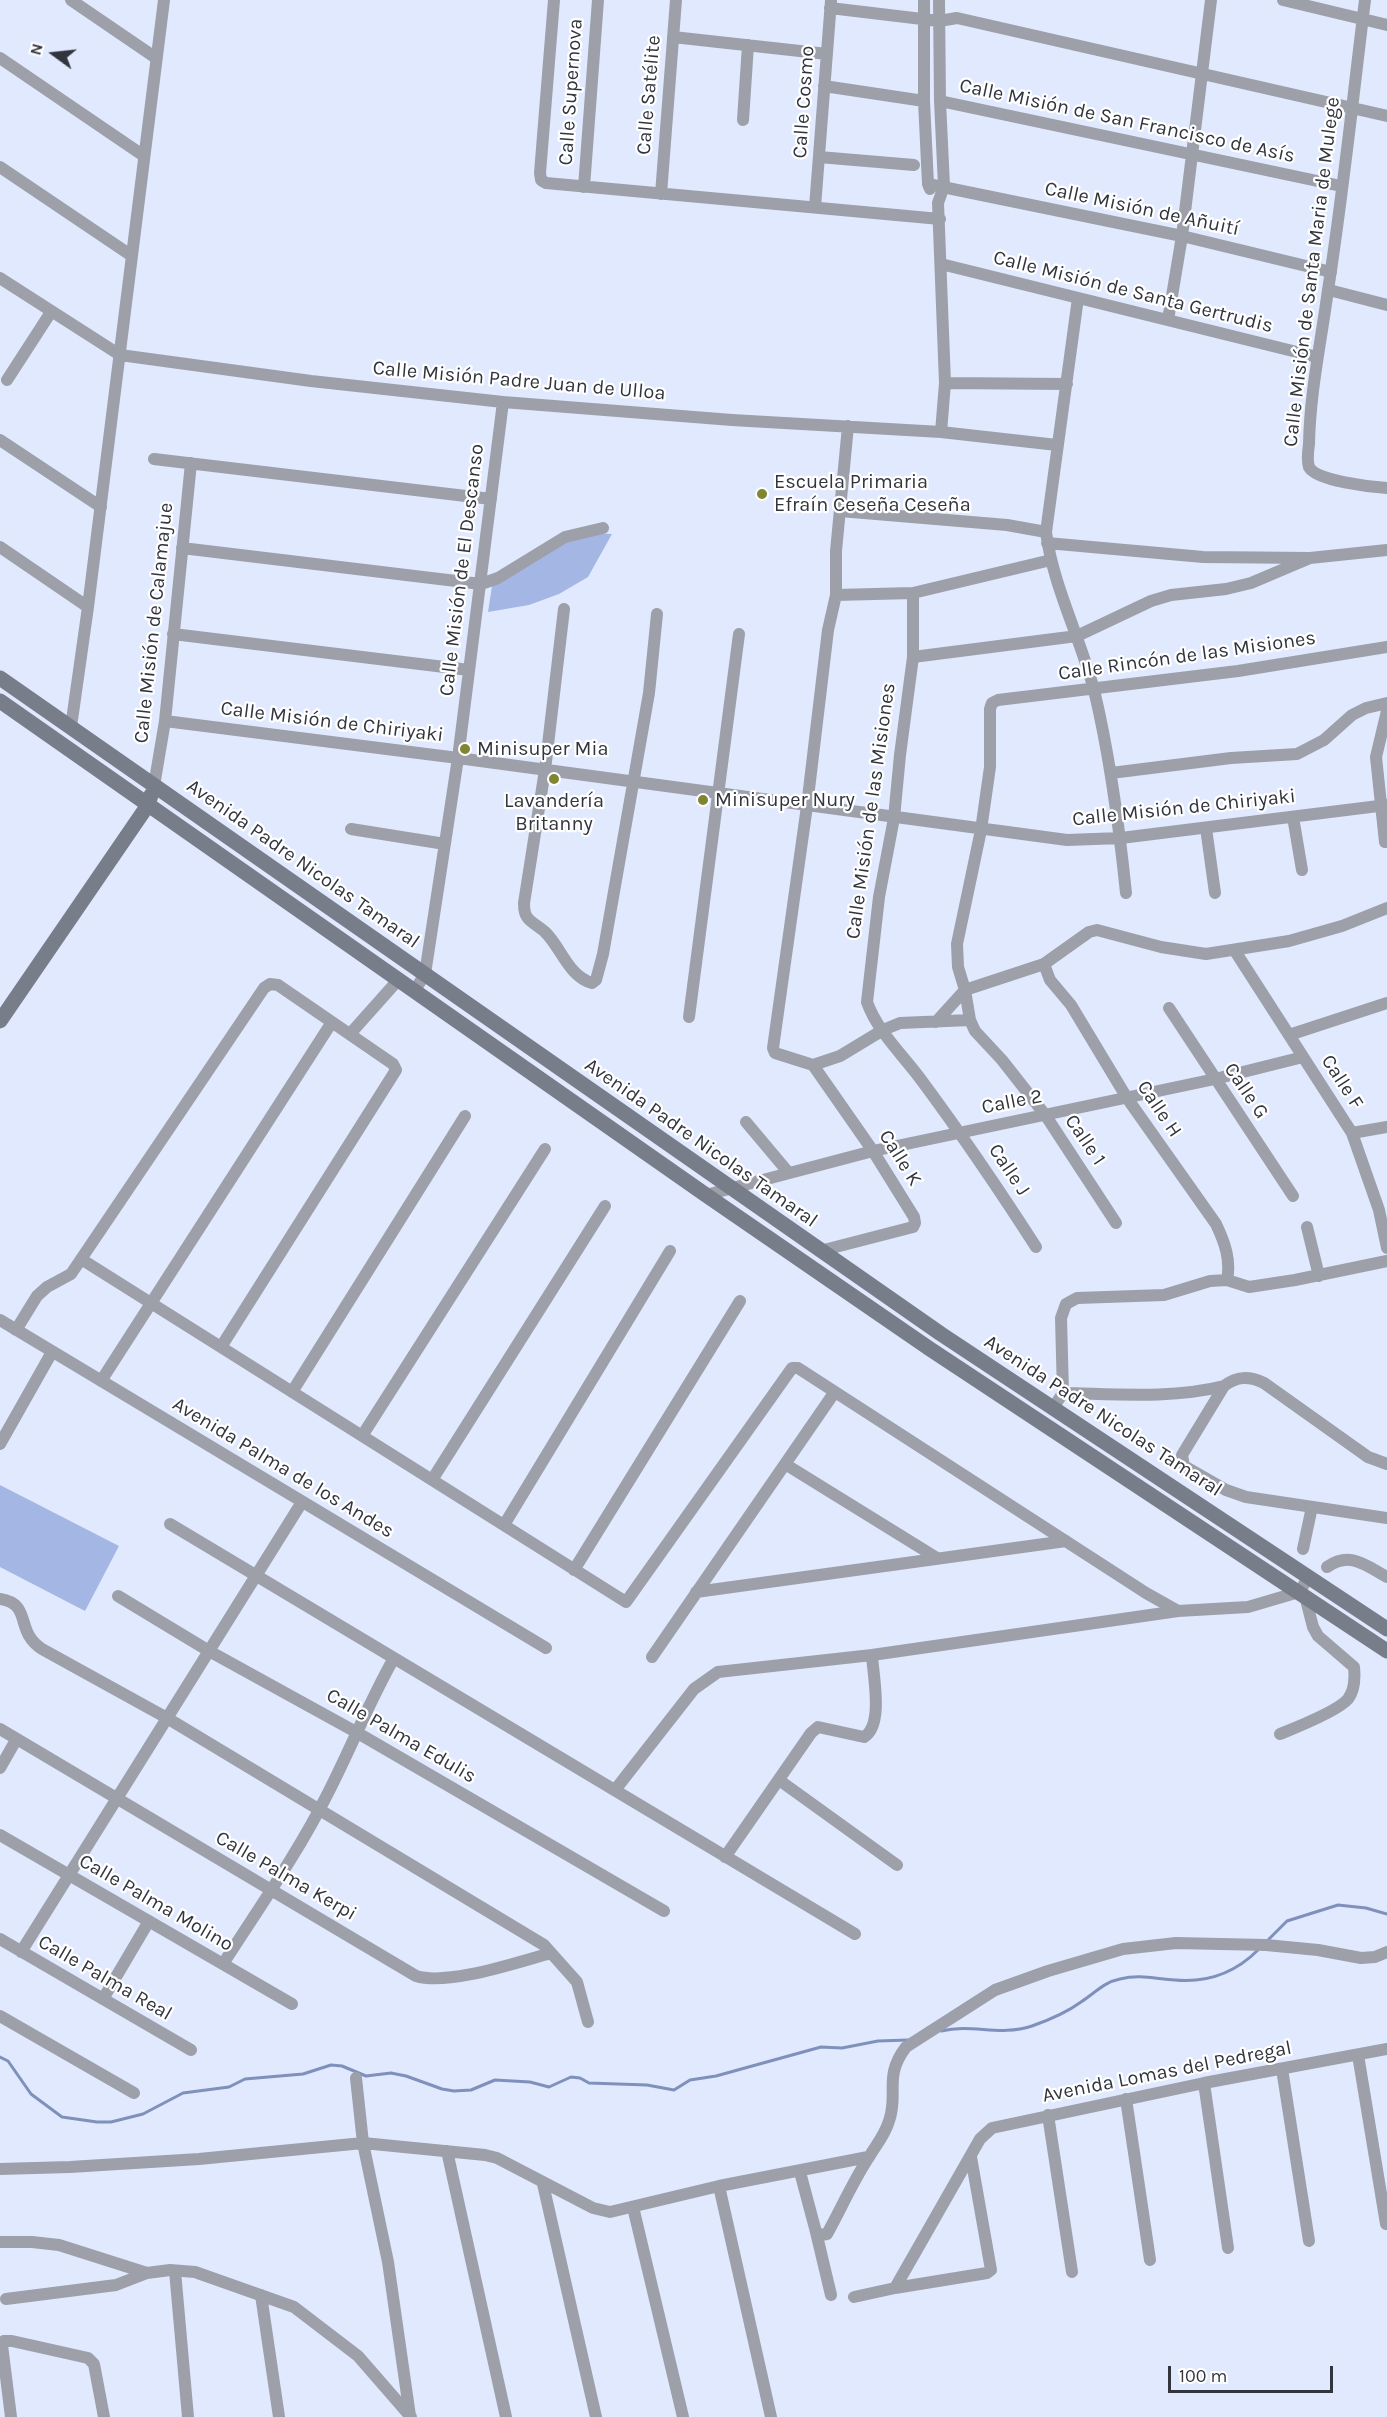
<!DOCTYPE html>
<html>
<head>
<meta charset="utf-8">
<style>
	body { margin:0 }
	#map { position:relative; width:1387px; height:2417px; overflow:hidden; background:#e1e9fe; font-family:Karla,sans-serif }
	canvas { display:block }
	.north { position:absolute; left:24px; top:24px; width:60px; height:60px; -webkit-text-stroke:4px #fff; paint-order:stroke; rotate:285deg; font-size:16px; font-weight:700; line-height:24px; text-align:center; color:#32353d }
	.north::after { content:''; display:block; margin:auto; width:21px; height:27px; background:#32353d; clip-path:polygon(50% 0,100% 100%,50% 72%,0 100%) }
	.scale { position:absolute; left:1168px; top:2366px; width:165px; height:27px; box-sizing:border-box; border:3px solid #32353d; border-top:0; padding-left:8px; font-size:18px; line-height:21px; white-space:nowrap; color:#32353d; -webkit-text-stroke:4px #fff; paint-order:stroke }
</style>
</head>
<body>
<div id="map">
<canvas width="1387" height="2417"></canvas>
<div class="north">N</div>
<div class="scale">100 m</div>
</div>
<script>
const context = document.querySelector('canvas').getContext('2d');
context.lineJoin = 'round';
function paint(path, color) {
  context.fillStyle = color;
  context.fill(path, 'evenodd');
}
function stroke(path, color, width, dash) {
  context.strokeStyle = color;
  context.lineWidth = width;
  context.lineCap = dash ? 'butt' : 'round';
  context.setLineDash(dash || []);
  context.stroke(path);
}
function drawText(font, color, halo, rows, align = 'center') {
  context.font = font + ' Karla,sans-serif';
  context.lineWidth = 4.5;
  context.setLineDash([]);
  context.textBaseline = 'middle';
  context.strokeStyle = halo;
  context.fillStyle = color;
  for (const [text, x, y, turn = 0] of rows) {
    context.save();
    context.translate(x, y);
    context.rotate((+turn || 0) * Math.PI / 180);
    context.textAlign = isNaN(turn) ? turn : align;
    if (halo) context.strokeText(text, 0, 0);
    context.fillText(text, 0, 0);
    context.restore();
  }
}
const green = new Path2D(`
	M 588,533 L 612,534 L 588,577 L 559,594 L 529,605 L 488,612 L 492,586 L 567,540 Z
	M 0,1485 L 119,1546 L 85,1611 L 0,1567 Z`);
const stream = new Path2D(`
	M 1267,1941 L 1287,1921 L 1338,1905 L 1366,1908 L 1387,1914
	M 941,2031 C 973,2023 999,2037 1032,2026 C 1049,2020 1066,2013 1081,2002 C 1095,1993 1104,1982 1120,1979 C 1140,1974 1156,1979 1175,1980 C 1208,1983 1235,1973 1258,1950
	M 0,2057 L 8,2061 L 31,2094 L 62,2117 L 97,2122 L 111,2122 L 143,2114 L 183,2093 L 229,2087 L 245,2079 L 303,2074 L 331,2065 L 342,2066 L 366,2076 L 391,2073 L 406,2076 L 442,2089 L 454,2091 L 471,2090 L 495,2080 L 530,2082 L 549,2087 L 571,2077 L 580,2078 L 589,2083 L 647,2085 L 674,2090 L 690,2080 L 716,2076 L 821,2047 L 842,2048 L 878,2041 L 908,2040`);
const street = new Path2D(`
	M 71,0 L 156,58
	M 554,0 L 540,173 L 541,180 L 546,183 L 940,219
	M 924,0 L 924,101 L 928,184 L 930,189
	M 939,0 L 940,101 L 944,186 L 938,203 L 945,383 L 941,432
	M 1283,0 L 1387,25
	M 1365,0 C 1353,97 1343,194 1328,290 C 1321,342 1310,392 1309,444 C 1308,451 1307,461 1309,467 C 1316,481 1372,487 1387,488
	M 830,8 L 939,21 L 957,18 L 1387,116
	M 673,37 L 827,54
	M 0,58 L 144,156
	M 824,86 L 924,101
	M 940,101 L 1341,186
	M 743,120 L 748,45
	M 819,157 L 914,165
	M 0,167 L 132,256
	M 928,184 L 1182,236 L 1331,272
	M 584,187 L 598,0
	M 661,194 L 676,0
	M 815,207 L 831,1
	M 941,264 L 1317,357
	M 0,278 L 120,355 L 311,381 L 503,402 L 732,420 L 941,432 L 1057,445
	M 1329,290 L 1387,305
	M 1078,298 L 1046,532 C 1053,586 1080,637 1094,690 C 1110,756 1119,825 1126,893
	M 1168,320 L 1182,236 L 1211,0
	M 7,380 L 51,312
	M 945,383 L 1067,384
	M 0,440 L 101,507
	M 154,459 L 491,499
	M 840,511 L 1007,525 L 1046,532
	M 1047,543 L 1203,557 L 1310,558 L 1387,550
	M 0,547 L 88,607
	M 182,548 L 481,584 L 498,578 L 565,537 L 603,528
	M 913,593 L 913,657 L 900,755 L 894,818 L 879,897 L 867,1002 C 877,1031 903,1055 922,1081 C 962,1135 1000,1191 1036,1247
	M 836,595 L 913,593 L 1051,560
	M 564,609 L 545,770 L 524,903 C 524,908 524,913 527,917 C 531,923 540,927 545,932 C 561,947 568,976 592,983 L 596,980 L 603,954 L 649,693 L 657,614
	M 173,634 L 469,670
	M 913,657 L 1077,636 L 1151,601 L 1171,595 L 1226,589 L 1251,583 L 1310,558
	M 165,721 L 458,758 L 1067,840 L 1121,838 L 1387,805
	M 71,727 L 88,607 L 164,0
	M 1111,773 L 1231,758 L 1297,754 L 1324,740 L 1352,715 L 1366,708 L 1387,703
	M 154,786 L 165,721 L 191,463
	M 1293,817 L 1302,870
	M 1206,828 L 1215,893
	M 351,829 L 445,844
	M 1385,842 L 1376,757 L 1387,711
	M 1235,951 L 1352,1133 L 1379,1210 L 1387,1248
	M 1044,964 L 1050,980 L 1071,1005 L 1127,1098 L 1216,1224 C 1225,1243 1231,1260 1227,1280
	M 415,990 L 425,974 L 458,758 L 503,402
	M 1169,1008 L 1293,1196
	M 689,1017 L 739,634
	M 936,1022 L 965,990 L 1044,964 L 1089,932 L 1097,930 L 1161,947 L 1206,954 L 1289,941 L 1342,926 L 1387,908
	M 350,1034 L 399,979
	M 1289,1035 L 1387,1003
	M 813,1065 L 840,1056 L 883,1030 L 900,1023 L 970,1020
	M 746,1122 L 788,1172
	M 1352,1133 L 1387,1127
	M 706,1195 L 873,1151 L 1215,1079 L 1303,1057
	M 1116,1223 L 1046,1116 L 1002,1060 L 975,1031 L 970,1020 L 965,990 L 958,967 L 957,944 L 981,830 L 990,767 L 990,709 L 992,703 L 998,700 L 1238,671 L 1387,647
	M 1307,1227 L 1319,1276
	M 820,1251 L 913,1227 L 915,1223 L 914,1217 L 873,1151 L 813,1065 L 775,1053 L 773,1048 L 807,806 L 828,630 L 836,595 L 836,551 L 848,426
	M 81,1259 L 626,1602 L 792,1368 L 798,1368 L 1146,1593 L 1178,1611
	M 0,1320 L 546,1648
	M 16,1330 L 37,1296 L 47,1287 L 71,1274 L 264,988 L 270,984 L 278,985 L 393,1064 L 396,1070 L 221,1347
	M 101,1381 L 332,1022
	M 292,1392 L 465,1116
	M 1063,1393 L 1061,1318 L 1066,1304 L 1077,1298 L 1164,1295 L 1210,1281 L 1227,1280 L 1249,1287 L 1295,1280 L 1387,1261
	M 1053,1408 L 1063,1393 C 1116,1394 1172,1399 1224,1386
	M 362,1436 L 545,1149
	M 0,1444 L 52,1352
	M 785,1464 L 937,1558
	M 1387,1464 L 1368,1457 L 1264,1383 C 1249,1376 1237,1376 1224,1386 L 1182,1455 L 1184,1466 L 1226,1490 L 1246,1497 L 1387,1518
	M 432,1480 L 605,1206
	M 170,1524 L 855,1934
	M 504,1525 L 670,1251
	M 1303,1549 L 1312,1507
	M 1327,1567 C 1350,1551 1365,1565 1387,1577
	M 574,1570 L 740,1301
	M 696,1592 L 1066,1541
	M 118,1596 L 209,1651 L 356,1732 L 664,1911
	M 0,1599 C 33,1604 14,1631 42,1649 L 167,1718 L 544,1945 L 577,1982 L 588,2022
	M 652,1657 L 834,1393
	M 0,1729 L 416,1976 C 449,1986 517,1962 551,1953
	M 1280,1734 C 1295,1728 1338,1711 1348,1699 C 1355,1690 1355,1677 1354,1667 L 1318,1636 L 1313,1627 L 1305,1596
	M 0,1768 L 16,1740
	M 779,1780 L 897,1865
	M 615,1790 L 694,1689 L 718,1672 L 872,1655 L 1178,1611 L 1248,1607 L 1299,1592 L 1309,1577
	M 0,1835 L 292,2004
	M 725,1857 L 811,1733 L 818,1727 L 864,1737 C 884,1725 873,1676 872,1655
	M 0,1939 L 191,2050
	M 21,1952 L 302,1502
	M 223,1964 C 259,1908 298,1853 328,1793 C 351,1748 369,1702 394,1658
	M 103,1999 L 149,1921
	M 0,2016 L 134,2093
	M 1358,2055 L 1386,2224
	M 1282,2069 L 1309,2241
	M 356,2078 L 363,2143 L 388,2262 L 410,2416
	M 1204,2083 L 1228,2248
	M 1126,2099 L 1150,2260
	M 1048,2115 L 1072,2272
	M 447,2151 L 506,2417
	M 971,2157 L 991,2270 L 987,2273 L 895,2288 L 980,2139 L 992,2128 L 1204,2083 L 1387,2049
	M 0,2169 L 70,2167 L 199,2159 L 363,2143 L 485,2155 L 497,2158 L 593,2208 L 610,2212 L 719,2186 L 868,2157
	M 800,2172 L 816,2232 L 821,2235 L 827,2234 C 841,2209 853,2181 869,2157 C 876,2145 885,2135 889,2121 C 899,2093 883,2077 906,2047 L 995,1990 L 1048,1971 L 1123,1949 L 1176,1943 L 1266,1945 L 1318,1950 L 1361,1958 L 1375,1957 L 1387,1952
	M 543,2184 L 596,2417
	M 719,2186 L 771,2417
	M 633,2207 L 683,2417
	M 816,2232 L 831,2295
	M 0,2242 L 32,2242 L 59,2245 L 147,2273
	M 175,2271 L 188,2417
	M 261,2295 L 279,2417
	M 854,2297 L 895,2288
	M 6,2299 L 116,2285 L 147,2273 L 170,2270 L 195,2272 L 294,2307 L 358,2356 L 411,2417
	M 11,2417 L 2,2345 L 4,2341 L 12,2341 L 88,2358 L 94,2364 L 104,2417`);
const secondary = new Path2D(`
	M 0,678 L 941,1334 L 1387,1629
	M 0,701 L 706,1195 L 930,1349 L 1387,1651
	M 0,1021 L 148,805 L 151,795`);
const markers = [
	[762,494,6,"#7f8530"],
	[465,749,6,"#7f8530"],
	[554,779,6,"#7f8530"],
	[703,800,6,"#7f8530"]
];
const streetNames = [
	["Calle Supernova",571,92,-86],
	["Calle Satélite",649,95,-85],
	["Calle Cosmo",804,102,-86],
	["Calle Misión de San Francisco de Asís",1127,121,12],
	["Calle Misión de Añuití",1142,209,12],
	["Calle Misión de Santa Maria de Mulege",1312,272,-83],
	["Calle Misión de Santa Gertrudis",1133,292,14],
	["Calle Misión Padre Juan de Ulloa",519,381,5],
	["Calle Misión de El Descanso",462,570,-83],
	["Calle Misión de Calamajue",154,623,-84],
	["Calle Rincón de las Misiones",1187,656,-8],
	["Calle Misión de Chiriyaki",332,722,7],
	["Calle Misión de Chiriyaki",1184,808,-6],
	["Calle Misión de las Misiones",871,811,-82],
	["Avenida Padre Nicolas Tamaral",303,864,35],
	["Calle F",1342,1082,57],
	["Calle G",1246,1091,56],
	["Calle 2",1012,1102,-11],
	["Calle H",1159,1109,56],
	["Calle 1",1085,1140,56],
	["Avenida Padre Nicolas Tamaral",701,1143,35],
	["Calle K",900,1158,58],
	["Calle J",1009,1170,56],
	["Avenida Padre Nicolas Tamaral",1103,1416,33],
	["Avenida Palma de los Andes",283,1468,31],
	["Calle Palma Edulis",401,1736,30],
	["Calle Palma Kerpi",286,1876,30],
	["Calle Palma Molino",156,1903,30],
	["Calle Palma Real",105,1978,30],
	["Avenida Lomas del Pedregal",1167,2072,-11]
];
const poiNames = [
	["Escuela Primaria",774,482],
	["Efraín Ceseña Ceseña",774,505],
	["Minisuper Mia",477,749],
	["Minisuper Nury",715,800],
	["Lavandería",554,801,"center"],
	["Britanny",554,824,"center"]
];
paint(green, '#a4b6e3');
stroke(stream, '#7f90bb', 3);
stroke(street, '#9da0a9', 12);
stroke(secondary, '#787d8a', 15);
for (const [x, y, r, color] of markers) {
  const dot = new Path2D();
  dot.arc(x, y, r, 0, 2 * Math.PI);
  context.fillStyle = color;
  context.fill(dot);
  stroke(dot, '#fff', 2);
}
drawText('20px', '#32353d', '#fff', streetNames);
drawText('20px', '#32353d', '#fff', poiNames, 'left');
</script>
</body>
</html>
